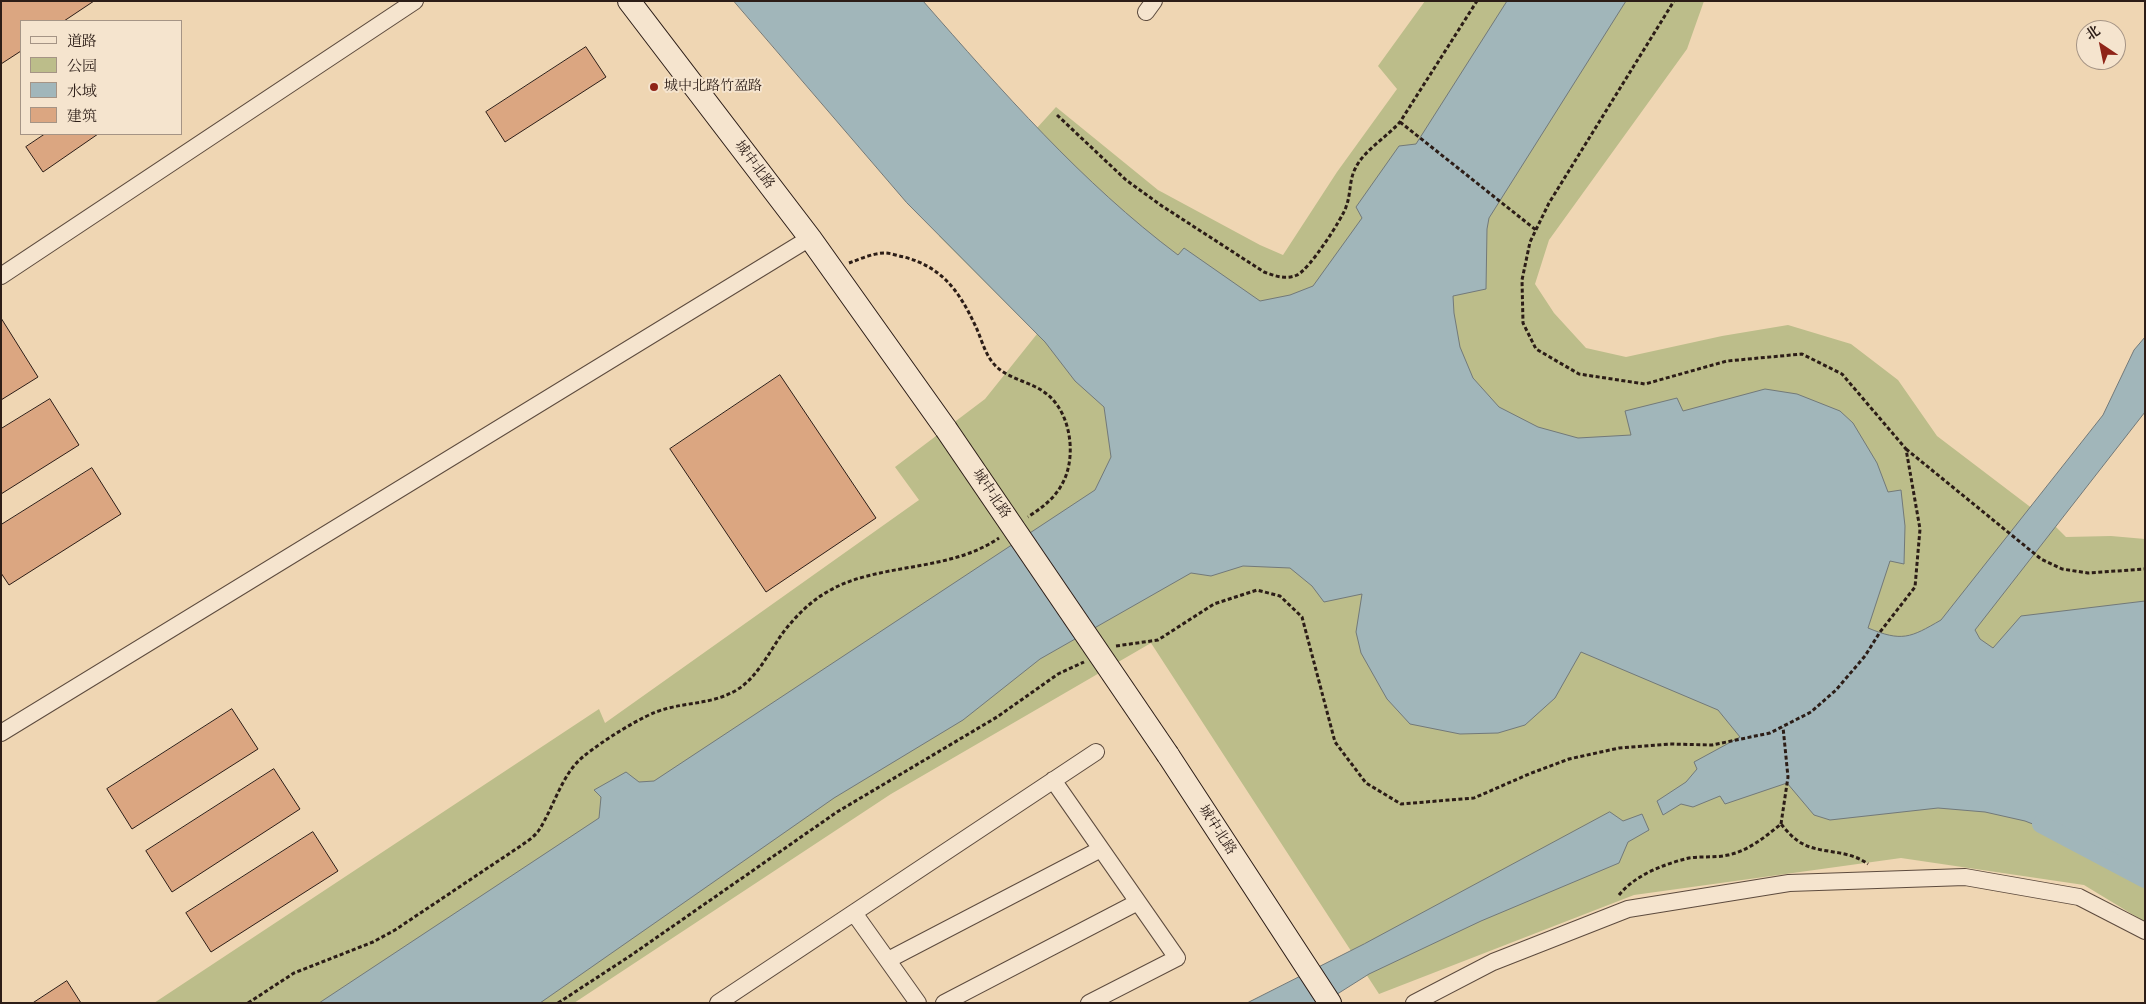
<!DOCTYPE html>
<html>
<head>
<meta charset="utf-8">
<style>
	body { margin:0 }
	#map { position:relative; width:2146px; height:1004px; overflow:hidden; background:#efd6b3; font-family:"IM FELL Great Primer","Noto Serif SC",serif }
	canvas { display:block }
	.frame { position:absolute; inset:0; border:2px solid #2c1d17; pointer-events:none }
	.legend { position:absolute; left:20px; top:20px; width:162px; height:115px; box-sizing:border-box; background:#f5e4ce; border:1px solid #a59485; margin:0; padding:6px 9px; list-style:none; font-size:15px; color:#2c1d17 }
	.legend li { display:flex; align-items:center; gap:10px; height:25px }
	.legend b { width:25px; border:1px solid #a59485 }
	.north { position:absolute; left:2076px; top:20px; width:50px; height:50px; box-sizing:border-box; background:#f5e4ce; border:1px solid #a59485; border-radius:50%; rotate:326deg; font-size:14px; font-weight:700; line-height:20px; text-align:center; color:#2c1d17 }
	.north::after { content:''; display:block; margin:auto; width:18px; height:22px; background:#8f2418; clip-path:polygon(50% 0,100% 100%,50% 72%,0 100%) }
</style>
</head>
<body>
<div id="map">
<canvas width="2146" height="1004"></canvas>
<div class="frame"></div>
<ul class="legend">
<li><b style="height:6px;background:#f5e4ce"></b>道路</li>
<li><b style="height:14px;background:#bcbd8a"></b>公园</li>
<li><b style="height:14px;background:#a1b6ba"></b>水域</li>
<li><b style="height:14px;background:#dba681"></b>建筑</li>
</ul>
<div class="north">北</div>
</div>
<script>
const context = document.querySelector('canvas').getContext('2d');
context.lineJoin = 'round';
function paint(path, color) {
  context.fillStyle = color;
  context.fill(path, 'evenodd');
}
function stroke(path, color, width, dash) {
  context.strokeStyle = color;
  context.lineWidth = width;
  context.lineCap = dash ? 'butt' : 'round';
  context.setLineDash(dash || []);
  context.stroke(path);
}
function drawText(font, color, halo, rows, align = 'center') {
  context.font = font + ' "IM FELL Great Primer","Noto Serif SC",serif';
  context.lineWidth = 4;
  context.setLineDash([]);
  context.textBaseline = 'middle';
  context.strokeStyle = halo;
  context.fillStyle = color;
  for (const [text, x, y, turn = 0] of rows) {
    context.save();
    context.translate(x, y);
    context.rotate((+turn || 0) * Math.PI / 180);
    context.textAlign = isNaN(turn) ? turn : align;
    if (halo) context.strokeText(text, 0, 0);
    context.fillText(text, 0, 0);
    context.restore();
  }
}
const green = new Path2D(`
	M 1425,1 L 1704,1 L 1687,49 L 1549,240 L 1535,284 L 1554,313 L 1586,348 L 1626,357 L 1722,336 L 1788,325 L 1851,344 L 1898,380 L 1937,436 L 2054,525 L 2066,537 L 2111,536 L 2145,539 L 2145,922 L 2084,885 L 1901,858 L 1634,895 L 1379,994 L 1151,643 L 891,794 L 574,1003 L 154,1003 L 599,709 L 605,723 L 919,500 L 895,467 L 985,399 L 1037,334 L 939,236 L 1056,107 L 1158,190 L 1260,245 L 1283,255 L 1337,172 L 1397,89 L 1378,66 Z`);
const water = new Path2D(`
	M 734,1 L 923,1 C 1002,91 1082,183 1178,255 L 1184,248 L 1260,301 L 1290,295 L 1313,286 L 1362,218 L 1356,207 L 1399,146 L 1416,144 L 1507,1 L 1626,1 L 1489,218 L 1487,229 L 1486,289 L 1453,296 L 1454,313 L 1460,347 L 1473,378 L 1499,407 L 1538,427 L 1578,438 L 1631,435 L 1625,411 L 1677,398 L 1683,411 L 1765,389 L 1797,394 L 1840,411 L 1853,423 L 1877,463 L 1888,492 L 1901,490 L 1905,526 L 1904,564 L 1890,561 L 1868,628 C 1902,642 1910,638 1941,620 L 2103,415 L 2134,350 L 2145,337 L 2145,412 L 1975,630 L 1980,639 L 1993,648 L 2021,616 L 2145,601 L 2145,877 L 2113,855 L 2025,821 L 1985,812 L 1938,808 L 1830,820 L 1814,815 L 1787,783 L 1725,804 L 1720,796 L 1693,807 L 1681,804 L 1663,815 L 1657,801 L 1686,782 L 1697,769 L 1694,762 L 1740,737 L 1718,710 L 1581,652 L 1555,698 L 1525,725 L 1498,733 L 1460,734 L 1410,724 L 1387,699 L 1361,653 L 1356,632 L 1362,594 L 1324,602 L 1312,586 L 1290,568 L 1243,566 L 1211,576 L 1191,573 L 1040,659 L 963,720 L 834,798 L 540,1003 L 319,1003 L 599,818 L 601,797 L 594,790 L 626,772 L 639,782 L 654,781 L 1095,490 L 1111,457 L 1104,407 L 1075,381 L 1045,342 L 907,203 Z
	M 1610,812 L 1623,821 L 1642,814 L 1649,830 L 1628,842 L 1619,863 L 1481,921 L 1369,974 L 1323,1003 L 1247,1003 L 1364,944 Z`);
const canal = new Path2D(`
	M 2041,824 L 2145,879`);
const building = new Path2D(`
	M 1,1 L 94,1 L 64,21 L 21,21 L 21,51 L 1,64 Z
	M 586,47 L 606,77 L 505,142 L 486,112 Z
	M 45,134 L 98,134 L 43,172 L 26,147 Z
	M 1,318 L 38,377 L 1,400 Z
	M 780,375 L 876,518 L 766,592 L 670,449 Z
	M 50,399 L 79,445 L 1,494 L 1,429 Z
	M 92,468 L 121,514 L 9,585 L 1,573 L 1,525 Z
	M 232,709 L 258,749 L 132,829 L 107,789 Z
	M 274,769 L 300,809 L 172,892 L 146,851 Z
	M 313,832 L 338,871 L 211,952 L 186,913 Z
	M 67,981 L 81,1003 L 33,1003 Z`);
const path = new Path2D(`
	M 1057,115 L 1126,180 L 1162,206 L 1264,272 C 1275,276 1286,280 1297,275 C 1309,270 1342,219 1346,207 C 1351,194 1349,181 1355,169 C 1363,151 1387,137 1400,122 L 1477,1
	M 1400,122 L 1536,230
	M 849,263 C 860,259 873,253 885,253 C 891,253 898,256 904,257 C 942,267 959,291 975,325 C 981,337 984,352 993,363 C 1007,380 1032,381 1048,395 C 1072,415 1077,460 1061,486 C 1053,500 1041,508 1028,517
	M 1906,449 L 2041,559 L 2062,569 L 2088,573 L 2145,569
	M 1116,646 L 1158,640 L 1214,604 L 1257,590 L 1280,596 L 1302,617 L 1335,742 L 1366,783 L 1401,804 L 1474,798 L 1529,774 L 1569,759 L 1619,748 L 1670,744 L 1712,745 L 1770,733 L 1811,712 L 1836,690 L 1865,656 L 1880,632 L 1915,587 L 1920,529 L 1906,449 L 1842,374 L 1802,354 L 1727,361 L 1645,384 L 1579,374 L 1536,349 L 1523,323 L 1522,280 L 1530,242 L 1549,203 L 1674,1
	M 1781,824 L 1788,777 L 1783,727
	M 1619,895 C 1635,875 1664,864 1689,858 C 1702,856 1715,858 1728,855 C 1748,851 1765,837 1781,824 C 1786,830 1792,837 1798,841 C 1818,855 1846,848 1868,864
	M 248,1003 L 294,973 L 373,942 L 395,930 L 522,845 C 528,841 535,836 539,830 C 554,807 562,773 584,756 C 601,742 644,714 665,709 C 690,702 711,704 735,691 C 758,678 769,651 785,630 C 797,615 810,602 827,592 C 877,562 948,573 999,538
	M 558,1003 L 630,956 L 837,812 L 997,717 L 1058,674 L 1084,662`);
const street = new Path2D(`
	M 1146,12 L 1154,1
	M 1,276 L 415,1
	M 1,733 L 810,238
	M 1053,780 L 1177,958 L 1089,1003
	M 854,913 L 918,1003
	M 888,960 L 1101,849
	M 718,1003 L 1096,752
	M 944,1003 L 1138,902
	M 1414,1003 L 1493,962 L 1628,909 L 1789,883 L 1965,877 L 2079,897 L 2145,931`);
const secondary = new Path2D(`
	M 629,1 L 810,238 L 946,429
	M 1168,755 L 1330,1003`);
const secondaryBridge = new Path2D(`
	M 946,429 L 1168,755`);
const markers = [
	[654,87,5,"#8f2418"]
];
const poiNames = [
	["城中北路竹盈路",664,87]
];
const streetNames = [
	["城中北路",754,165,53],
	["城中北路",991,494,56],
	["城中北路",1217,830,57]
];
paint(green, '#bcbd8a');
paint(water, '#a1b6ba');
stroke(water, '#727979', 1);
stroke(canal, '#a1b6ba', 18);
paint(building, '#dba681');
stroke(building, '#2c1d17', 1);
stroke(street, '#5d4b3e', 18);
stroke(secondary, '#2c1d17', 24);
stroke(path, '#2c1d17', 3, [4, 2.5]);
stroke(street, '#f5e4ce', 16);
stroke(secondary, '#f5e4ce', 22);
stroke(secondaryBridge, '#2c1d17', 24, []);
stroke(secondaryBridge, '#f5e4ce', 22);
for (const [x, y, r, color] of markers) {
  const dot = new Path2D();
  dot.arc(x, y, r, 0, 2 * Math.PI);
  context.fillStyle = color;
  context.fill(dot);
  stroke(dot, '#f5e4ce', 2);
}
drawText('14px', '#2c1d17', '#f5e4ce', poiNames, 'left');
drawText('14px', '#2c1d17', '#f5e4ce', streetNames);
</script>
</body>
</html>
